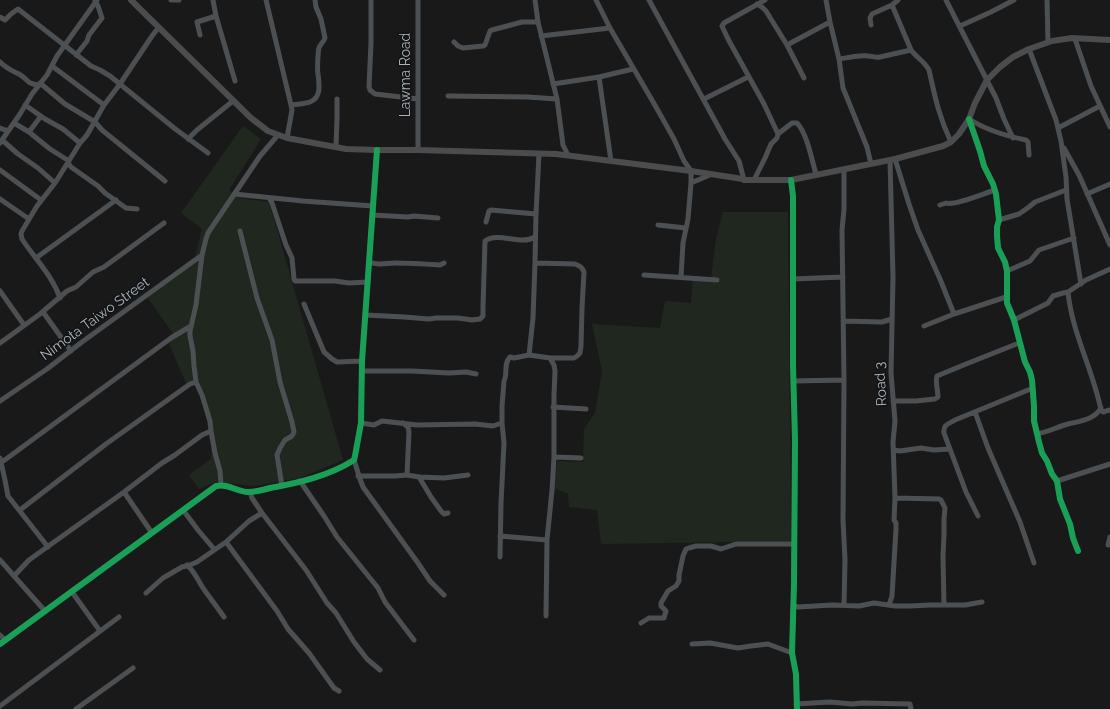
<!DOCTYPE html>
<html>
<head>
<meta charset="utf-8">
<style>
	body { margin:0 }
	canvas { display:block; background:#19191a }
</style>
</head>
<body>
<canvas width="1110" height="709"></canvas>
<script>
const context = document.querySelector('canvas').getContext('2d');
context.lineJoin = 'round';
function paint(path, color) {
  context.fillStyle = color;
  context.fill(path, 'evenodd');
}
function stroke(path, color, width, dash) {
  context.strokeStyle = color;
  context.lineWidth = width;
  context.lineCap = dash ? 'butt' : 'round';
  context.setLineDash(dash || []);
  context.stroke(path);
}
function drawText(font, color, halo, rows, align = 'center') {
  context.font = font + ' Raleway,sans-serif';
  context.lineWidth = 3.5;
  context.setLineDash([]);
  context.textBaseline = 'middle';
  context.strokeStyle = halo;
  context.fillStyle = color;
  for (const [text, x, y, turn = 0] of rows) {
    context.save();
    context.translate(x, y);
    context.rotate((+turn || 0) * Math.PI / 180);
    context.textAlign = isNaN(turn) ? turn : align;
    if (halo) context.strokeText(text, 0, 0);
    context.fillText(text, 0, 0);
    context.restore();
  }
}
const green = new Path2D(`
	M 243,126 L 261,139 L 229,190 L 239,198 L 268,202 L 274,219 L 343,460 L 300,478 L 255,486 L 216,482 L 199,489 L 189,475 L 211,459 L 211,441 L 199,385 L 186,383 L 169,344 L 172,332 L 145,294 L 195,257 L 202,229 L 181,213 Z
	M 723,212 L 788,212 L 791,541 L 601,544 L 597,510 L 569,507 L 568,494 L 554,488 L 557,461 L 583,462 L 584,429 L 595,413 L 602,371 L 592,324 L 660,328 L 665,301 L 691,303 L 693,279 L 711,279 L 716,239 Z`);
const minor = new Path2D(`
	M 171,0 L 179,0
	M 213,0 L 216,16 L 235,81
	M 266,0 L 291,105 L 292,110 L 287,138
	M 371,0 L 371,43 L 369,87 L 370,90 L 375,94 L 418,99
	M 418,0 L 418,150
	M 535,0 L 538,22 L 557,99 L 563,145 L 568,155
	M 596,0 L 610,28 L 656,107 L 674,139 L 684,161 L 691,171 L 691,183 L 688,219 L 683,243 L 681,277
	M 649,0 L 725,139 L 739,161 L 744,180
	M 765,0 L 724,23 L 722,26 L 728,39 L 764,104 L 778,134
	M 826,0 L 830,22 L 839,59 L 843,88 L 867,147 L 871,164
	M 946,0 L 996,98 L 1004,119 L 1013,138
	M 1047,0 L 1048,42
	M 757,4 L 762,7 L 766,11 L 787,45 L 830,22
	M 892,5 L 911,50 C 916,57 925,62 929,70 C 935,97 939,117 951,142
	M 0,17 L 5,20 L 11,14 L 18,9 L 91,66 L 100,70 L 110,76 L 174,128 L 208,153
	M 871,25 L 870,18 L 872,14 L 892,5 L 898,0
	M 960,26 L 991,12 L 1014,0
	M 200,35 L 197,22 L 216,16
	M 541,36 L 610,28
	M 1075,39 L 1091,86 L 1110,127
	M 454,42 L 458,46 L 463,48 L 483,46 L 485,45 L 490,31 L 492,30 L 522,22 L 538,22
	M 787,45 L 804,78
	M 1029,49 L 1056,120 L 1061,141 L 1066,177 L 1067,199 L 1081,284
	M 76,55 L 87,41 L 89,35 L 102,18 L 98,6 L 95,1
	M 839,59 C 848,58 858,55 868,56 C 872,56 876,58 880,57 L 911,50
	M 0,62 C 7,69 11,70 19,74 C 28,79 26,84 39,85
	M 52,66 L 104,105
	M 599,77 L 611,161
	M 40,83 L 65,104 L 95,122 L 102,130 L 165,181
	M 553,84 L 599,77 L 633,69
	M 448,96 L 528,97 L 557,99
	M 704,99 L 748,77
	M 25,105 L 45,119 L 63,129 L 80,143
	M 291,105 C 297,104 305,104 310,102 C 322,97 319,84 318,74 C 317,71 318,51 319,48 C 320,44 324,42 325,38 L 321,19 L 316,7 L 315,0
	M 969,119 L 980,151 L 984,166 L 993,184 L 996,194 L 999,220 L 997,227 L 997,236 L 998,248 L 1005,262 L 1007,271 L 1007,303 L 1014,320 L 1025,362 L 1030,372 L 1032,380 L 1034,406 L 1034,421 L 1039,442 L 1042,453 L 1047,461 L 1052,474 L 1057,481 L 1060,499 L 1070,524 L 1073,538 L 1078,551
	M 969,119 C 986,130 1006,136 1026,140 L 1028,142 L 1029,155
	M 14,123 L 29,132 L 50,149 L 69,161
	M 0,128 L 5,130 L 9,130
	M 1058,128 L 1100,106
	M 29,132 L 41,116
	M 188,139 L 197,130 L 233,101
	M 2,140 L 18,154 L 38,168 L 55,183
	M 0,143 L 20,114 L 32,94 L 47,75 L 57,56 L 97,0
	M 336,146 L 337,119 L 337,99
	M 1064,148 L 1079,175 L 1110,245
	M 895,159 L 909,204 L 918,230 L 940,279 L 954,314
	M 68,163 L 71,167 L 98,186 L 105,193 L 126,208 L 137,209
	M 0,170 L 41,200
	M 754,180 L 765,158 L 771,144 L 777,138 L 778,134 L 792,123 L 797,123 C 807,133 812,161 816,174
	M 791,180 L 793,196 L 793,365 L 795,440 L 794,584 L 792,653 L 796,674 L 797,709
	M 691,183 L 712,174
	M 234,194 L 303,201 L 373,206
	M 1087,194 L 1110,184
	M 269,198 L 272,203 L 286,245 L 292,258 L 294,279 L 295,281 L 335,281 L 349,283 L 368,282
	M 0,199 L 29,219
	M 940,205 L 946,203 C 954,206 985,193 995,190
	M 372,215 L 408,217 L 414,216 L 438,218
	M 999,220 L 1019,214 L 1029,207 L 1035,202 L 1066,190
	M 486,222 L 489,211 L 491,210 L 536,214
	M 658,225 L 686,228
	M 240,231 L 257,298 L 272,340 L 280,382 L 292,422 L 294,432 L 292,436 L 285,440 L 280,448 L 277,455 L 282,486
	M 36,258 L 116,200
	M 369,262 C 378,266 386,263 395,263 C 410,263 425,264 440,265 L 444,263
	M 1110,269 L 1086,280 L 1068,292 C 1072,333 1093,370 1101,410 L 1103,412 L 1110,410
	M 1007,271 L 1030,261 L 1039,250 L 1074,238
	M 644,275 L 717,280
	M 793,279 L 843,277
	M 0,291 L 24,325
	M 60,298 C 52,275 35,259 22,239 L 21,234 L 22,231 L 37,206 L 55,183 L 80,143 L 87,135 L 104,105 L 120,84 L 152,36 L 159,27
	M 304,304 L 324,352 L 332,359 L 337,362 L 362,361
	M 43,312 L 71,351
	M 366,315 L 404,317 L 429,319 L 436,318 L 458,318 L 472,320 L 480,319 L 483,316 L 483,307 L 485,241 C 499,231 520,246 535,237
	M 1014,320 L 1048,303 L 1053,296 L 1063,293 L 1068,292
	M 843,321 L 882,322 L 892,319
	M 924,326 L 954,314 L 1006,297
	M 0,343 L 40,314 L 67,291 L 76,287 L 93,272 L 104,267 L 164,223
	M 529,355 L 533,318 L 535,263 L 536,214 L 539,154
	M 362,371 L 412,371 L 449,373 L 466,372 L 476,374
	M 793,381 L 844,380
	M 0,401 L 47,369 L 82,342 L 202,255
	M 893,401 L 916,401 L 935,399 L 938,397 C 938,391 935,381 937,376 L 966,364 L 1019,343
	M 553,407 L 586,409
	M 975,412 L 988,448 L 1020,522 L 1034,563
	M 361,423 L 374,425 L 382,421 L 417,425 L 475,424 L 493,426 L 502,423
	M 403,423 L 408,427 L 409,432 L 407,475
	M 1037,434 C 1048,432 1057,427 1068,424 C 1080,421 1094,420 1101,408
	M 894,450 L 900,451 L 921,448 L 934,450 L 950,449
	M 554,457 L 581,458
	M 0,458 L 5,480 L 8,496 L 48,547
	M 354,460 L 360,479 L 363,487 L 418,563 L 430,581 L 444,595
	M 2,462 L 171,338 L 191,326
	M 358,476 L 395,476 L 407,475 L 419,477 L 444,478 L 468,475
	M 419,477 L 431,497 L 441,511 L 444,514 L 448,513
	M 300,481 L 324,516 L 337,537 L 378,588 L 385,602 L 414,640
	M 1057,481 L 1110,464
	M 221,484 L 220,471 L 215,453 L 211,431 L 210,421 L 202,395 L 196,382 L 194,366 L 193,351 L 190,336 L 190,331 L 196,305 L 202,255 L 206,239 L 208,233 L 260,156 L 278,135
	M 124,492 L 152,533
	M 252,492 L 251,495 L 252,498 L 262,513 L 306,570 L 327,603 L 336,613 L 354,642 L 367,659 L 380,670
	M 895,498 L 939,499 L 941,500 L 945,508 L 944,519 L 944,535 L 943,556 L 944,605
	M 20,510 L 106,444 L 190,384 L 196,382
	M 183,510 L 198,530 L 214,549
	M 978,516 L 966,492 L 944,433 C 943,424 949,424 955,420 L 1033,388
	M 500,536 L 547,540
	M 226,542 L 277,611 L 288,629 L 309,653 L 334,688 L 339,691
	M 1108,545 L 1110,537
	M 500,557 L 501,503 L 504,443 L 502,423 L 502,406 L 504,381 C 508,374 503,364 510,357 L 514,358 L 529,355 L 550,358 L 574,358 L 577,356 L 580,353 L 581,346 L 582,308 L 584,272 C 582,267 580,266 575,264 L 535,263
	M 0,560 L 14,576
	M 187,565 C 195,572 197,579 203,588 C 210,598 217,607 224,617
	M 72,592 L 100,631
	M 146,593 L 163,578 L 182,567 L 190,565 L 197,562 L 226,542 L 249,521 L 262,513
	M 844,605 L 845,560 L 843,520 L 844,380 L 842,230 L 844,209 L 844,169
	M 889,605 L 892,596 L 896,529 L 896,523 L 894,520 L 895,498 L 893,442 L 895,421 L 891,373 L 893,277 L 890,160
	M 794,606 L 798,607 L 832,605 L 859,606 L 874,603 L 895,606 L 910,606 L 930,605 L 965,605 L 982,602
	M 45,611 L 14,576 L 29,560 L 124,492 L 162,463 L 175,455 L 202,435 L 211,431
	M 546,616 L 547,540 L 552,490 L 554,457 L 554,395 L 555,371 L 554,365 L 550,358
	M 641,623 L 649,618 L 664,618 L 666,611 L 661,606 L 661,603 L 668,591 L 676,586 L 679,581 L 679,575 L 683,556 L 686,549 L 689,548 L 696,546 L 711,546 L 721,549 L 736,544 L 794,544
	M 0,635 L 5,640
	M 0,644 L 216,486 C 228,483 237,492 248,492 C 255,492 263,490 270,488 C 298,483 329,476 354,460 L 355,456 L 361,423 L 362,361 L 377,150
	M 692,644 L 710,643 L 738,648 L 751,646 L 768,644 L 792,653
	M 796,704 L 830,702 L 852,704 L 862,703 L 910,704 L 911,709
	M 0,706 L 119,617
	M 76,709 L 133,668`);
const major = new Path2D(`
	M 131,0 L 251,118 L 268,131 L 287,138 L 346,149 L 377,150 L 418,150 L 556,154 L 691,171 L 743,179 L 744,180 L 791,180 L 895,159 L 943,146 L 951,142 L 959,134 L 969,119 L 975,103 L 987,80 L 1000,67 L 1013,57 L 1029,49 L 1052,41 L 1072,38 L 1110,40`);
const cycleway = new Path2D(`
	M 969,119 L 980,151 L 984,166 L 993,184 L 996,194 L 999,220 L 997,227 L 997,236 L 998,248 L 1005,262 L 1007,271 L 1007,303 L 1014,320 L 1025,362 L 1030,372 L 1032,380 L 1034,406 L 1034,421 L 1039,442 L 1042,453 L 1047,461 L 1052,474 L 1057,481 L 1060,499 L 1070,524 L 1073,538 L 1078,551
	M 791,180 L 793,196 L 793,365 L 795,440 L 794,584 L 792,653 L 796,674 L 797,709
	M 0,644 L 216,486 C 228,483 237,492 248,492 C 255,492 263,490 270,488 C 298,483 329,476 354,460 L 355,456 L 361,423 L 362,361 L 377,150`);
const streetNames = [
	["Lawma Road",406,75,-90],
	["Nimota Taiwo Street",95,319,-36],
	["Road 3",881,384,-93]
];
paint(green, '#20271f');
stroke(minor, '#4d5053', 5);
stroke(major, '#4b4c4e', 6);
stroke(cycleway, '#1a9f57', 6);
drawText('14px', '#aab4ba', '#131416', streetNames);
</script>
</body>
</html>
